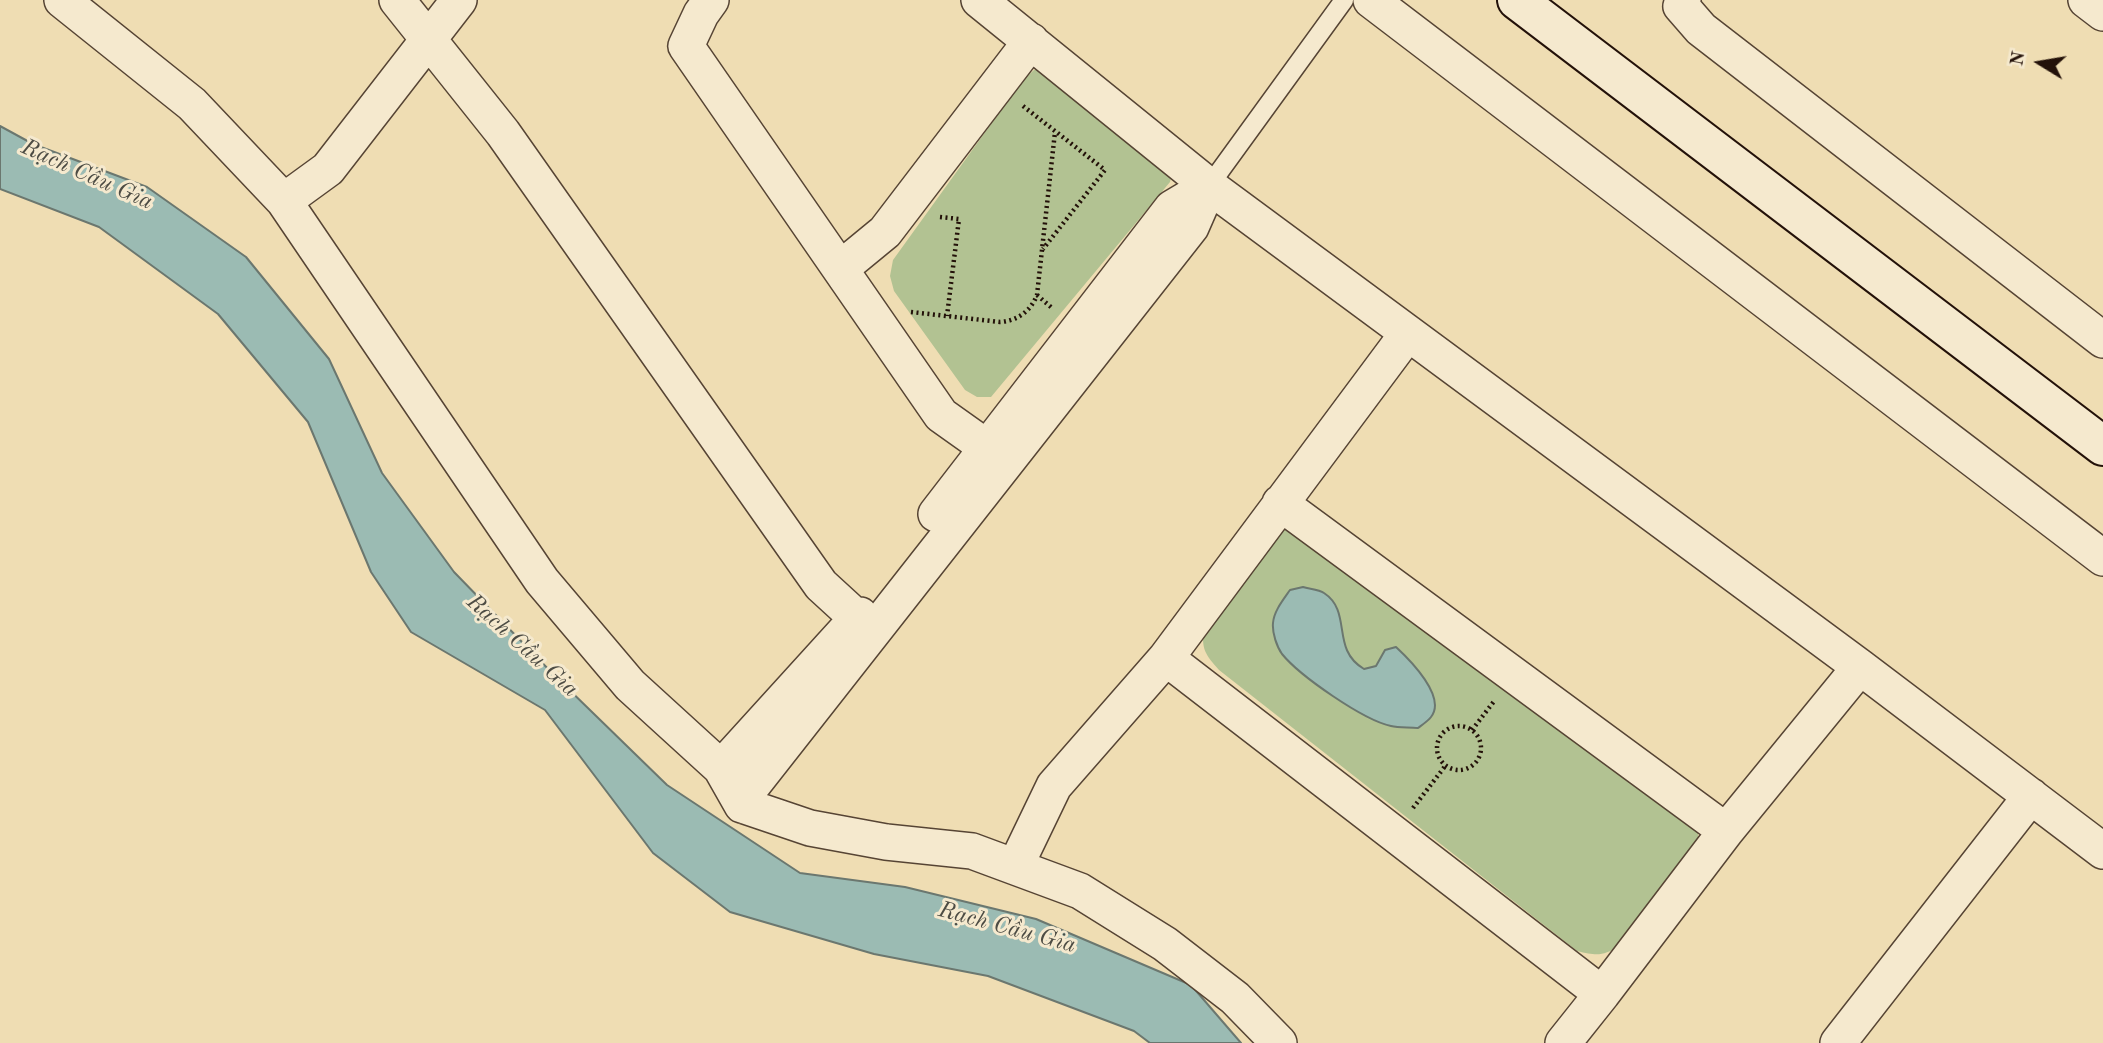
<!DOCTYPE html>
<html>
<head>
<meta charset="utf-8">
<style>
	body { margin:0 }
	#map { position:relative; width:2103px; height:1043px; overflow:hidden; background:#efddb3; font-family:"Old Standard TT",serif }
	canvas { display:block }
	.north { position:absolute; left:2005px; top:28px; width:70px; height:70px; -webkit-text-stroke:5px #f5e9ce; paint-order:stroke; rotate:281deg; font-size:19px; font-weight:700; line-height:28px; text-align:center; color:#231109 }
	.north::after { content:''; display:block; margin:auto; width:24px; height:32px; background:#231109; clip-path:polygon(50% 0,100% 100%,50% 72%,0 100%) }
</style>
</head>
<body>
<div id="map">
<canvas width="2103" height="1043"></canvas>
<div class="north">N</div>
</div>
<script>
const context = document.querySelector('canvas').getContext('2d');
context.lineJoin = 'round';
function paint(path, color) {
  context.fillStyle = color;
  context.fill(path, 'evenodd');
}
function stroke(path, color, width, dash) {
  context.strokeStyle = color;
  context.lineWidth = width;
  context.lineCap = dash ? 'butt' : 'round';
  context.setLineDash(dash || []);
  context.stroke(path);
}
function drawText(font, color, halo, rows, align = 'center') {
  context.font = font + ' "Old Standard TT",serif';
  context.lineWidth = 6;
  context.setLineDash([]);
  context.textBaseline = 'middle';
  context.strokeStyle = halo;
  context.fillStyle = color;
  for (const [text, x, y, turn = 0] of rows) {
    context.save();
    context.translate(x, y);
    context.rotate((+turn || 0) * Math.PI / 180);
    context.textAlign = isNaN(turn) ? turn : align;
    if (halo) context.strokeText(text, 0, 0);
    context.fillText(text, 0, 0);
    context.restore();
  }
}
const green = new Path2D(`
	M 1049,67 L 1173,170 L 1170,182 L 991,397 L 977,397 L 965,390 L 894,291 L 890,276 L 893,260 L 1022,81 L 1034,70 Z
	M 1286,525 L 1698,825 L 1698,841 L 1620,946 C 1602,956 1598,956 1577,951 L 1219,670 C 1205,654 1201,649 1204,628 Z`);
const water = new Path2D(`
	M 0,126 L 33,144 L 147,187 L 246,257 L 329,359 L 382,473 L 454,572 L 555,676 L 667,785 L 800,873 L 905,887 L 1036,919 L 1191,985 L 1241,1043 L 1150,1043 L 1134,1031 L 988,976 L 874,954 L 730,912 L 653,853 L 545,710 L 411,632 L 371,572 L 308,422 L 218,314 L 99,227 L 0,189 Z
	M 1303,587 C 1309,589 1319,589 1324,593 C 1353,612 1330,649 1364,669 L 1376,666 L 1385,650 L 1396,647 C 1410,660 1447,697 1431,717 C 1428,721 1422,725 1418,728 C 1409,727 1399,728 1391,726 C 1363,720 1300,676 1282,654 C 1277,647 1272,633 1273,623 C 1274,611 1283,600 1290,590 Z`);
const path = new Path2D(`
	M 1023,106 L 1105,170 L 1043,249
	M 940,217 L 959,219 L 947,316
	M 1037,295 L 1052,308
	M 911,312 L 1000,322 C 1017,321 1031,311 1037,295 L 1055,132
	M1437 748a22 22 0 1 1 44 0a22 22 0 1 1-44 0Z
	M 1472,730 L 1495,700
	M 1413,808 L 1446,765`);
const lane = new Path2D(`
	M 1209,186 L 1344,0`);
const street = new Path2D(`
	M 62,0 L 192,104 L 284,201 L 542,581 L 630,685 L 721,768 L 742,805 L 810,828 L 886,842 L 972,851 L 1080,891 L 1165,944 L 1235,998 L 1279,1043
	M 397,0 L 503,133 L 821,585 L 857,618
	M 711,0 L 701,14 L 686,46 L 941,415 L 986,447
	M 979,0 L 1209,186 L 1860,667 L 2103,851
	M 1371,0 L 2103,558
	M 1683,0 L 1681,6 L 1701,29 L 2103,340
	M 2086,0 L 2103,13
	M 284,201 L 328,169 L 459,0
	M 840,269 L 885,232 L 1031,41
	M 1280,503 L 1726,831
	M 936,514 L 1172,208 L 1209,186
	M 1166,658 L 1408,333
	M 721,768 L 860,615
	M 742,805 L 748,791 L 1191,227 L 1209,186
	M 1015,867 L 1054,786 L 1166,658 L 1602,994 L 1563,1043
	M 1602,994 L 1726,831 L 1860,667
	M 1838,1043 L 2031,796`);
const secondary = new Path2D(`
	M 1517,0 L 2103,446`);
const waterNames = [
	["Rạch Cầu Gia",87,175,24],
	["Rạch Cầu Gia",522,646,42],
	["Rạch Cầu Gia",1007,928,15]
];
paint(green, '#b2c292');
paint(water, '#9bbbb3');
stroke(water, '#6b776f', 2);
stroke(lane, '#564434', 21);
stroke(street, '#564434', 38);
stroke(secondary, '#231109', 42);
stroke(path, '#231109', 4.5, [2, 3.5]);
stroke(lane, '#f5e9ce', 18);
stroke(street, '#f5e9ce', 35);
stroke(secondary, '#f5e9ce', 38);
drawText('italic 23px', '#4d4c44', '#f5e9ce', waterNames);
</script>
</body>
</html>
